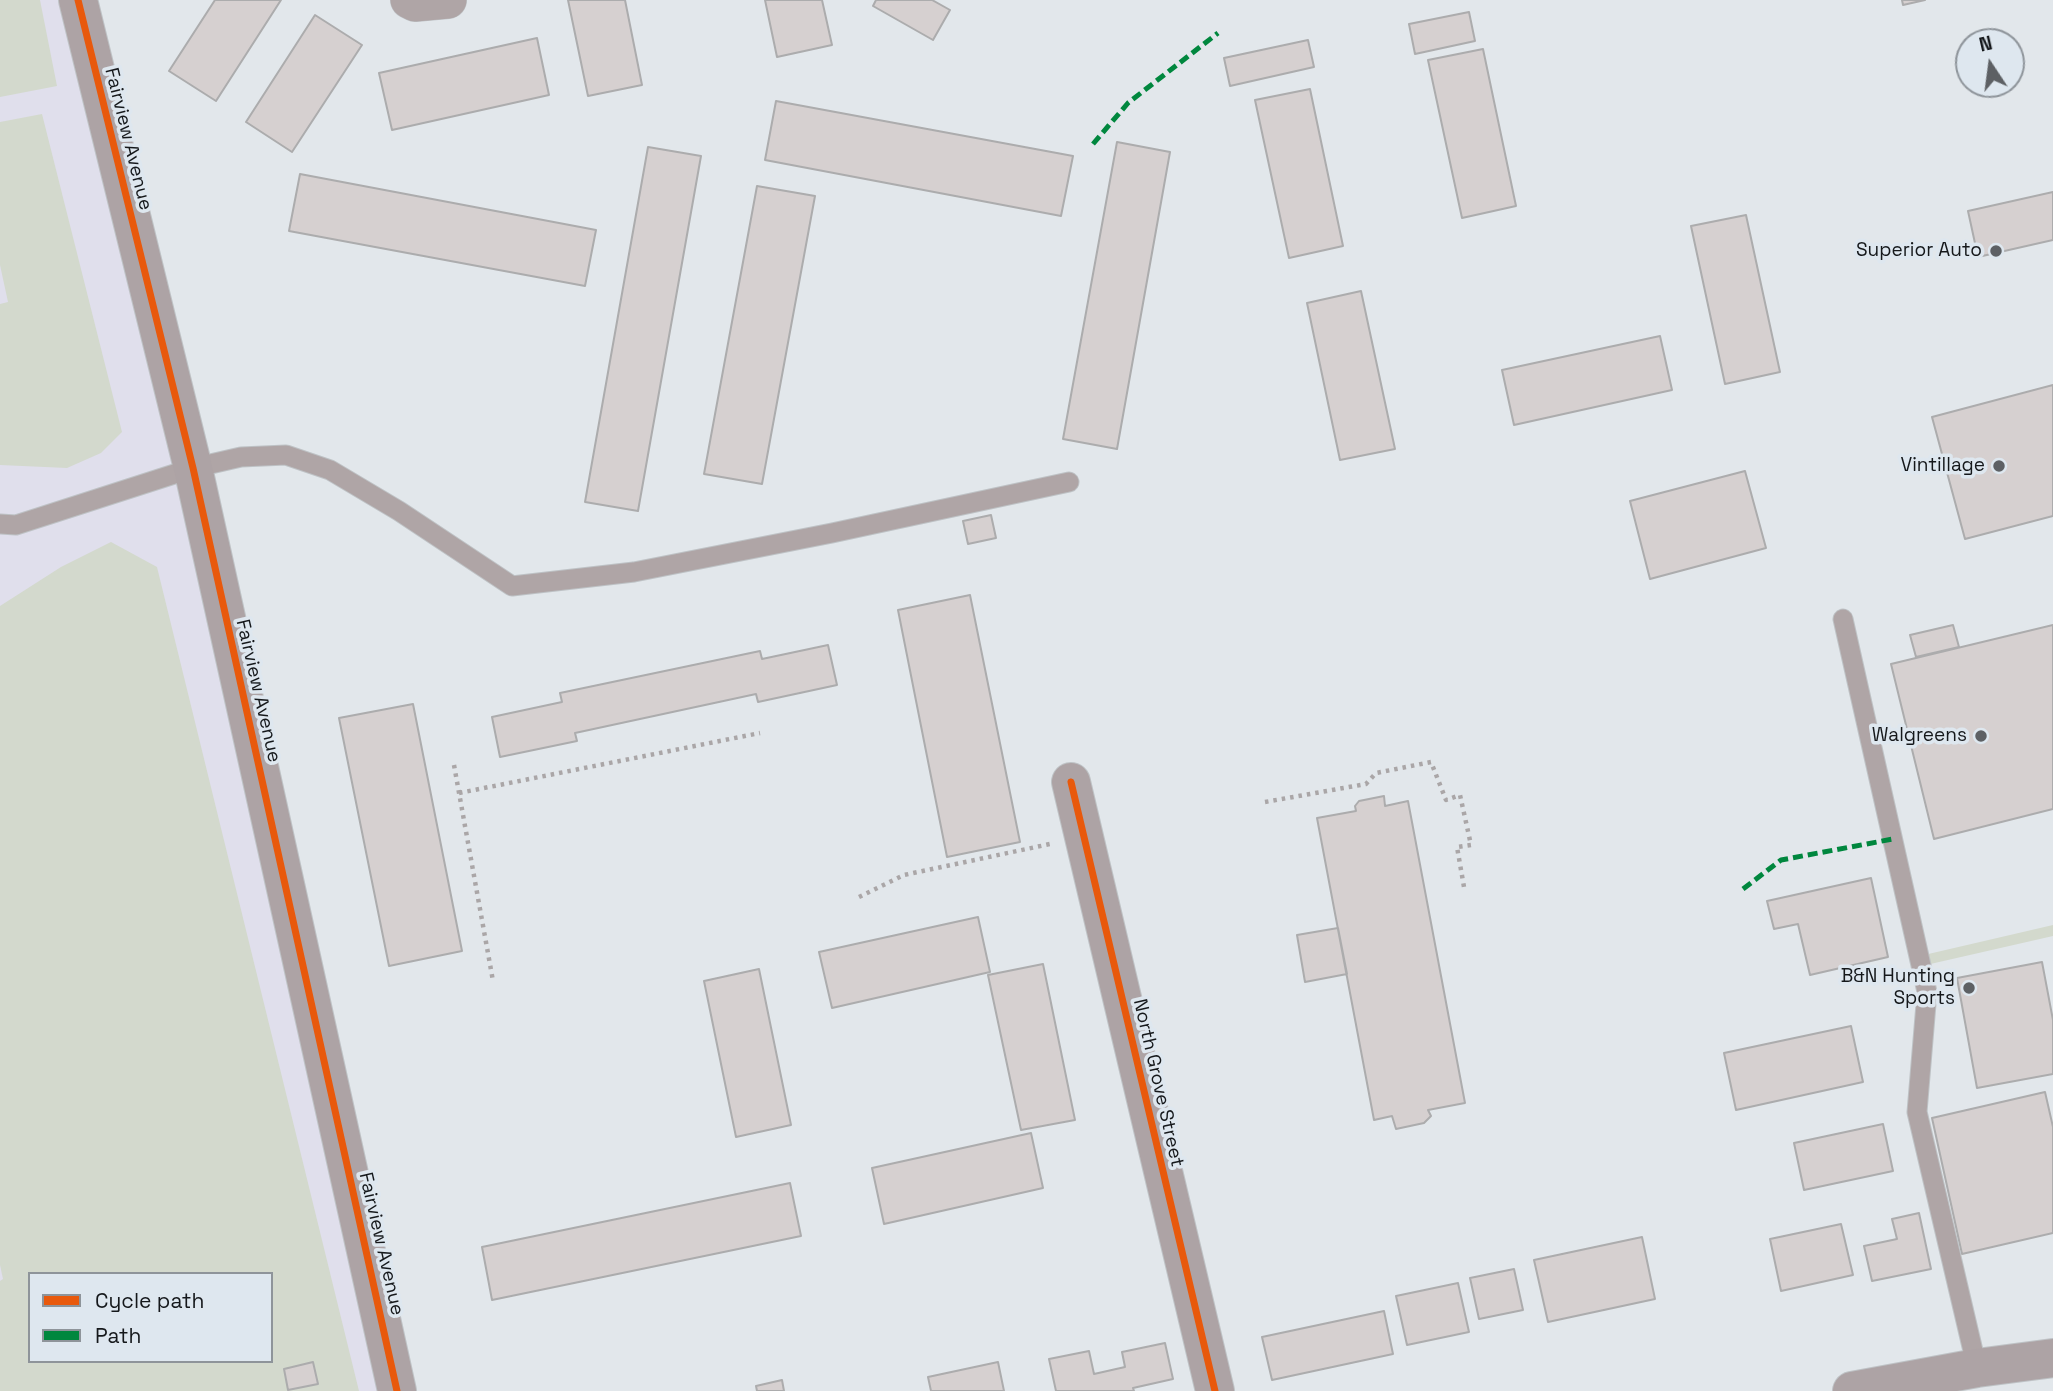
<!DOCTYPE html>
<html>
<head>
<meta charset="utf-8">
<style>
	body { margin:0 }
	#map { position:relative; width:2053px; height:1391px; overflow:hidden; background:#e2e7eb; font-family:"Space Grotesk",sans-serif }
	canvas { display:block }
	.legend { position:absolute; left:28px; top:1272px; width:245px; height:91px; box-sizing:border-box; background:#dee7ef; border:2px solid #8e949a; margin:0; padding:9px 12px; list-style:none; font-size:21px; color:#15181b }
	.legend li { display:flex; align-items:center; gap:14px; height:35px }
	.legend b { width:35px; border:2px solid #8e949a }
	.north { position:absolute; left:1955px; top:28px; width:70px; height:70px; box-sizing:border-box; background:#dee7ef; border:2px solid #8e949a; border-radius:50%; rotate:347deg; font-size:19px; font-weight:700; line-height:28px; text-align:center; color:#15181b }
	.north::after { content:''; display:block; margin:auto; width:24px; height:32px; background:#5d6064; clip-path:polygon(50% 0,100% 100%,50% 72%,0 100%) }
</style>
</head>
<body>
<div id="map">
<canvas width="2053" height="1391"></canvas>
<ul class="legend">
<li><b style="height:9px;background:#e8590c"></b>Cycle path</li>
<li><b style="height:9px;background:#00873e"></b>Path</li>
</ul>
<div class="north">N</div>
</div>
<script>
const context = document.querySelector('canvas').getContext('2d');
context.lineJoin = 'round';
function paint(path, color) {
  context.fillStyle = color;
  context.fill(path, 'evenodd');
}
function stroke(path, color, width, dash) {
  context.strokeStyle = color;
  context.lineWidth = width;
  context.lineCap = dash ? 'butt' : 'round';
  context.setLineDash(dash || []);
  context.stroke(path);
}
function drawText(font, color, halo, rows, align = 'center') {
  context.font = font + ' "Space Grotesk",sans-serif';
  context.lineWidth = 7;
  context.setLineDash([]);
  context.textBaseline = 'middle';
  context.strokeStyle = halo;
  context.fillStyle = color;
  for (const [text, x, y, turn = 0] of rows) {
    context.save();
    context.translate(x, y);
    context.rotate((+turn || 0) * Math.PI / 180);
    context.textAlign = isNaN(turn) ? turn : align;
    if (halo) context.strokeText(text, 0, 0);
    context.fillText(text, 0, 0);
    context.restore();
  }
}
const education = new Path2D(`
	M 0,0 L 78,0 L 397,1391 L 0,1391 ZM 30,1274 L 271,1274 L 271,1361 L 30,1361 Z`);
const green = new Path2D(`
	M 0,0 L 40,0 L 57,86 L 0,97 Z
	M 42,114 L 122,432 L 101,453 L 67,468 L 0,465 L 0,304 L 8,302 L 0,265 L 0,122 Z
	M 111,542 L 157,567 L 359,1391 L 0,1391 L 0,1281 L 3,1279 L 0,1265 L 0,606 L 61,567 ZM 30,1274 L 271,1274 L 271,1361 L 30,1361 ZM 313,1362 L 318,1384 L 288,1390 L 284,1369 Z
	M 2053,925 L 2053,936 L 1926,965 L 1924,955 Z`);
const building = new Path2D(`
	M 215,0 L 281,0 L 216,101 L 169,71 Z
	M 568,0 L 625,0 L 642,85 L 588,96 Z
	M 765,0 L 822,0 L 832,45 L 777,57 Z
	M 876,0 L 932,0 L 950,10 L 933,40 L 873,6 Z
	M 1902,0 L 1925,0 L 1903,5 Z
	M 1469,12 L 1475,41 L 1415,54 L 1409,24 Z
	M 315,15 L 362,45 L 292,152 L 246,122 Z
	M 537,38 L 549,95 L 392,130 L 379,73 Z
	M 1308,40 L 1314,67 L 1230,86 L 1224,58 Z
	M 1483,49 L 1516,206 L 1462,218 L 1428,60 Z
	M 1310,89 L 1343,246 L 1289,258 L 1255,100 Z
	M 776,101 L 1073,156 L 1061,216 L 765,160 Z
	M 1117,142 L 1170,152 L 1117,449 L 1063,439 Z
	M 648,147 L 701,156 L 638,511 L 585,502 Z
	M 300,174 L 596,230 L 585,286 L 289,231 Z
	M 757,186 L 815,196 L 762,484 L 704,474 Z
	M 2053,192 L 2053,240 L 1978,257 L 1968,211 Z
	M 1746,215 L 1780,372 L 1725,384 L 1691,226 Z
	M 1361,291 L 1395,449 L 1340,460 L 1307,303 Z
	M 1660,336 L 1672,390 L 1514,425 L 1502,370 Z
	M 2053,385 L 2053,516 L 1965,539 L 1932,417 Z
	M 1745,471 L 1766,548 L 1650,579 L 1630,501 Z
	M 991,515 L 996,538 L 968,544 L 963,521 Z
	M 970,595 L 1020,842 L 947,857 L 898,610 Z
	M 1953,625 L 1959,647 L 1916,657 L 1910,635 Z
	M 2053,625 L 2053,809 L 1934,839 L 1891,664 Z
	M 828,645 L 837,685 L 758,702 L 756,694 L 575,733 L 577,741 L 500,757 L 492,717 L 562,702 L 560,693 L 760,651 L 762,659 Z
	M 413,704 L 462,951 L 389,966 L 339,718 Z
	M 1384,796 L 1385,806 L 1408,801 L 1465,1103 L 1428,1110 L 1431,1116 L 1424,1123 L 1396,1129 L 1392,1116 L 1374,1120 L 1317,818 L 1356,811 L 1355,806 L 1359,801 Z
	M 1871,878 L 1888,957 L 1810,975 L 1798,924 L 1774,929 L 1767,901 Z
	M 978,917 L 990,972 L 832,1008 L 819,952 Z
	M 1338,928 L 1347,974 L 1305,982 L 1297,935 Z
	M 2042,962 L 2053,1020 L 2053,1074 L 1977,1088 L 1957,978 Z
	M 1043,964 L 1075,1120 L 1021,1130 L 988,975 Z
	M 759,969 L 791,1125 L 736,1137 L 704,981 Z
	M 1851,1026 L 1863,1082 L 1736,1110 L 1724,1053 Z
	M 2045,1092 L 2053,1127 L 2053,1233 L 1962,1254 L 1932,1118 Z
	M 1883,1124 L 1893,1171 L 1804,1190 L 1794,1143 Z
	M 1031,1133 L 1043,1188 L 884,1224 L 872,1168 Z
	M 790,1183 L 801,1236 L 492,1300 L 482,1247 Z
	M 1919,1213 L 1931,1269 L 1872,1281 L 1864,1246 L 1897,1239 L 1892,1219 Z
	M 1841,1224 L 1853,1275 L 1781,1291 L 1770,1239 Z
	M 1642,1237 L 1655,1299 L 1548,1322 L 1534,1260 Z
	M 1514,1269 L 1523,1310 L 1479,1319 L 1470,1278 Z
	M 1458,1283 L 1469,1332 L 1407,1345 L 1396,1296 Z
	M 1384,1311 L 1393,1354 L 1272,1380 L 1262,1337 Z
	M 1165,1343 L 1173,1379 L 1133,1388 L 1134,1391 L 1056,1391 L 1049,1359 L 1089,1351 L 1094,1374 L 1125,1367 L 1122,1352 Z
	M 313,1362 L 318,1384 L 288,1390 L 284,1369 Z
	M 998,1362 L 1004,1391 L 931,1391 L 928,1377 Z
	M 782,1380 L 784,1391 L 757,1391 L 756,1386 Z`);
const path = new Path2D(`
	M 454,765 L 493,981
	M 459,793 L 760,733
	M 1265,802 L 1366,784 L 1376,773 L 1431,762 L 1446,800 L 1460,795 L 1471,845 L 1457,847 L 1464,887
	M 859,897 L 904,875 L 1050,844`);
const lane = new Path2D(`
	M 0,524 L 16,525 L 193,468 L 241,457 L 286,455 L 330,470 L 399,511 L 512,586 L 634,572 L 832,533 L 1069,482
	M 1843,619 L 1927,992 L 1917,1112 L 1977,1368`);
const street = new Path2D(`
	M 409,0 L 415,3 L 448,0`);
const secondary = new Path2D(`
	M 78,0 L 193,468 L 397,1391
	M 1071,782 L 1215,1391
	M 1852,1391 L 1977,1368 L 2053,1358`);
const quiet = new Path2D(`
	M 1093,144 L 1128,103 L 1218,33
	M 1743,889 L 1781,860 L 1893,839`);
const cycleway = new Path2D(`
	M 78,0 L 193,468 L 397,1391
	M 1071,782 L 1215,1391`);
const markers = [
	[1996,251,7,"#5d6064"],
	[1999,466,7,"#5d6064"],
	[1981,736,7,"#5d6064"],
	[1969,988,7,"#5d6064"]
];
const streetNames = [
	["Fairview Avenue",128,139,76],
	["Fairview Avenue",258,691,77],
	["North Grove Street",1158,1083,77],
	["Fairview Avenue",381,1244,77]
];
const poiNames = [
	["Superior Auto",1982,251],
	["Vintillage",1985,466],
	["Walgreens",1967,736],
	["B&N Hunting",1955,977],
	["Sports",1955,999]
];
paint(education, '#e0dfec');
paint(green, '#d3d9cd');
paint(building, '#d6d0d0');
stroke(building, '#acacad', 2);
stroke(lane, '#bec2c5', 21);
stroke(street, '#bec2c5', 38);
stroke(secondary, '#bec2c5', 40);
stroke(path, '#aaa6a7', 4.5, [3.5, 5]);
stroke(lane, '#afa5a6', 19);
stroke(street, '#afa5a6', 37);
stroke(secondary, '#ada3a5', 38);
stroke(quiet, '#00873e', 5, [10, 5]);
stroke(cycleway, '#e8590c', 7);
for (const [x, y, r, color] of markers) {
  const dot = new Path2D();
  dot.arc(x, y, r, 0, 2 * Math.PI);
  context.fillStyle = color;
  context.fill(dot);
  stroke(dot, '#dee7ef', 2.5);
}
drawText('19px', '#15181b', '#dee7ef', streetNames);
drawText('19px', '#15181b', '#dee7ef', poiNames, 'right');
</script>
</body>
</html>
